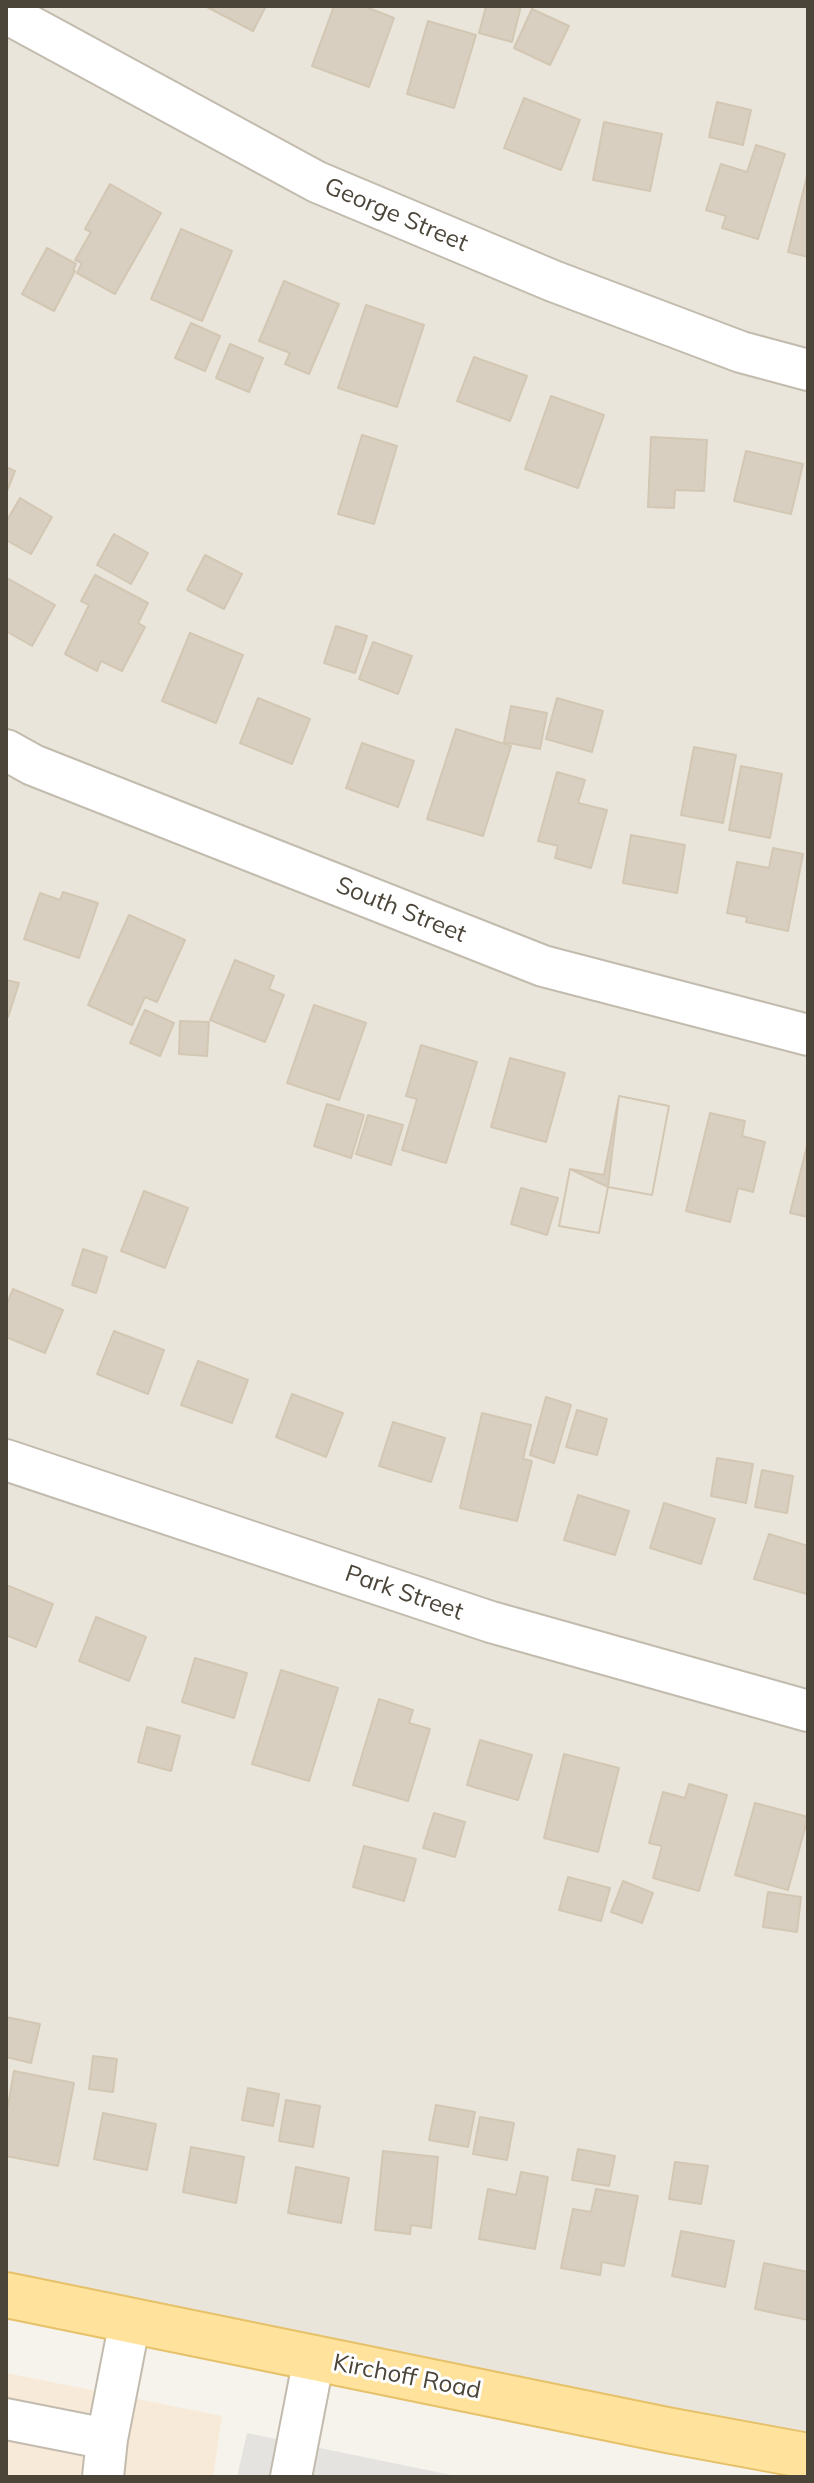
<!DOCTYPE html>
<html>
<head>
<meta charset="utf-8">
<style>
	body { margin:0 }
	#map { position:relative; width:814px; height:2483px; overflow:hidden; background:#f6f3ec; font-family:Mulish,sans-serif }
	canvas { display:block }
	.frame { position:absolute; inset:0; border:8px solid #4b4439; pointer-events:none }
</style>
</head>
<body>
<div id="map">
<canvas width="814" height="2483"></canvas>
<div class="frame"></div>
</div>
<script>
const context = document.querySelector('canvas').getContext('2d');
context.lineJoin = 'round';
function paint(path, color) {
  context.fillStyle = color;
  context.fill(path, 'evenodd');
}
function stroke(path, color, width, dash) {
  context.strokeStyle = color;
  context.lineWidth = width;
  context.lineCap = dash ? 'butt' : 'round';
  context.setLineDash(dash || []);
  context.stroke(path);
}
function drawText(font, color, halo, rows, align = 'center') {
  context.font = font + ' Mulish,sans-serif';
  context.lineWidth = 6;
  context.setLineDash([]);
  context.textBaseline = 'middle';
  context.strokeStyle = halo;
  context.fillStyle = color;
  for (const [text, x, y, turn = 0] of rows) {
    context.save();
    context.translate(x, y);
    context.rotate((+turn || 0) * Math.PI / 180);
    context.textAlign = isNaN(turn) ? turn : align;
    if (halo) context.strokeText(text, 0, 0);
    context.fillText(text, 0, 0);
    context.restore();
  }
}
const residential = new Path2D(`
	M 6,6 L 808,6 L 808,2456 L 6,2295 Z`);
const commercial = new Path2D(`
	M 6,2373 L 222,2416 L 213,2477 L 6,2477 Z`);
const parking = new Path2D(`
	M 247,2433 L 461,2477 L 237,2477 Z`);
const building = new Path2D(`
	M 205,6 L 266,6 L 253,31 Z
	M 334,6 L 363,6 L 394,18 L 369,87 L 312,66 Z
	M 486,6 L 521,6 L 512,42 L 479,33 Z
	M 532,9 L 569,26 L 550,65 L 514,48 Z
	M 428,21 L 476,35 L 454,108 L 407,94 Z
	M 524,98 L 580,120 L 561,170 L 504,148 Z
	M 717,102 L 751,110 L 743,145 L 709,137 Z
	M 604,122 L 662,134 L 650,191 L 593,180 Z
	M 756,145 L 785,154 L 758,239 L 722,228 L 726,216 L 706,210 L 721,164 L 747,172 Z
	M 808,172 L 808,257 L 788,252 Z
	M 110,184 L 161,213 L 115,294 L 77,273 L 82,263 L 75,260 L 91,232 L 85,229 Z
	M 181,229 L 232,251 L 202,321 L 151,299 Z
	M 47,248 L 76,264 L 73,270 L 75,271 L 54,311 L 22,294 Z
	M 284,281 L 339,304 L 309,374 L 285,364 L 290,353 L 259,341 Z
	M 366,305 L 424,325 L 397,407 L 338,388 Z
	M 191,323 L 220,336 L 205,371 L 175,358 Z
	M 230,344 L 263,358 L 249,392 L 216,378 Z
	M 474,357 L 527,376 L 510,421 L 457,401 Z
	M 551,396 L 604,415 L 578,488 L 525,469 Z
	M 362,435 L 397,446 L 374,524 L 338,514 Z
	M 651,437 L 707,440 L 704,491 L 675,490 L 674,508 L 648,507 Z
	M 746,451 L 803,464 L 791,514 L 734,501 Z
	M 6,467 L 15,471 L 6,494 Z
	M 20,498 L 52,517 L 31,554 L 6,540 L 6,522 Z
	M 114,534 L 148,553 L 131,584 L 97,565 Z
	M 205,555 L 242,574 L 224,609 L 187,590 Z
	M 95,575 L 148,603 L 138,623 L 145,627 L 122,671 L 101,661 L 97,671 L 65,654 L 89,605 L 81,601 Z
	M 7,578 L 55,605 L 32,646 L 6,631 Z
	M 336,626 L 367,636 L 355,673 L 324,663 Z
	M 190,633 L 243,655 L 216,723 L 162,701 Z
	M 373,642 L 412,656 L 398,694 L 359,679 Z
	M 258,698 L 310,719 L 292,764 L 240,743 Z
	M 557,698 L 603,711 L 592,752 L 546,739 Z
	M 511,706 L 547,713 L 540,749 L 504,742 Z
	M 456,729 L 511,746 L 483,836 L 427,819 Z
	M 362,743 L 414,761 L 398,807 L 346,788 Z
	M 694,747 L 736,755 L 723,823 L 681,815 Z
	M 741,766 L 782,774 L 770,838 L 729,830 Z
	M 557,772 L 585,780 L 578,803 L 607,810 L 591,868 L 555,858 L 558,846 L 538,841 Z
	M 631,835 L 685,845 L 677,893 L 623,883 Z
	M 773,848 L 803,854 L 788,931 L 746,922 L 747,917 L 727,913 L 737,862 L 769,868 Z
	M 63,892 L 98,903 L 79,958 L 24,939 L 40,893 L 60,900 Z
	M 129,915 L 185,940 L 157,1002 L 145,997 L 132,1025 L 88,1005 Z
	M 235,960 L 274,976 L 269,989 L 284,995 L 265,1042 L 210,1020 Z
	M 6,980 L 19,983 L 8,1017 L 6,1016 Z
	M 314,1005 L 366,1023 L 339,1100 L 287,1083 Z
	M 145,1010 L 174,1023 L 160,1056 L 130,1043 Z
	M 180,1021 L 209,1022 L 207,1056 L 179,1054 Z
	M 421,1045 L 477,1062 L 446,1163 L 402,1150 L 417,1099 L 406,1096 Z
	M 510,1058 L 565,1073 L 546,1142 L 491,1127 Z
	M 619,1096 L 669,1106 L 652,1195 L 608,1187 Z
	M 619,1096 L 669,1106 L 652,1195 L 608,1187 L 599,1233 L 559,1226 L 570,1169 L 604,1175 Z
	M 327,1104 L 364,1115 L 351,1158 L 314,1146 Z
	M 710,1113 L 745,1121 L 742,1136 L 765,1142 L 753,1192 L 738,1188 L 730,1222 L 686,1211 Z
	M 368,1115 L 403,1125 L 391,1165 L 356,1154 Z
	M 808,1142 L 808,1217 L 790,1213 Z
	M 570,1169 L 608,1187 L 599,1233 L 559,1226 Z
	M 521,1188 L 558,1198 L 547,1235 L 511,1224 Z
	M 144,1191 L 188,1208 L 165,1268 L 121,1251 Z
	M 83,1249 L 107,1257 L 96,1293 L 72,1285 Z
	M 13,1289 L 63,1310 L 45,1353 L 6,1337 L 6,1306 Z
	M 114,1331 L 164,1350 L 148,1394 L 97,1374 Z
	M 198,1361 L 248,1380 L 232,1423 L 181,1405 Z
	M 292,1394 L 343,1413 L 326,1457 L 276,1437 Z
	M 546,1397 L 571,1405 L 554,1463 L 530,1455 Z
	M 577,1410 L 607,1419 L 597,1455 L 566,1447 Z
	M 482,1413 L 531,1425 L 523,1459 L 532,1461 L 517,1521 L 460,1508 Z
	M 393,1422 L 445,1438 L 431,1482 L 379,1466 Z
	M 717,1458 L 753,1464 L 746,1503 L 711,1496 Z
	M 762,1470 L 793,1476 L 787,1513 L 755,1507 Z
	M 578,1495 L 629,1511 L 615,1555 L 564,1540 Z
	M 664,1503 L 715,1519 L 701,1564 L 650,1548 Z
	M 769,1534 L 808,1546 L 807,1594 L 754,1579 Z
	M 6,1585 L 53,1604 L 36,1647 L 6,1635 Z
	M 96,1617 L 146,1637 L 129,1681 L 79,1661 Z
	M 195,1658 L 247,1673 L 234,1718 L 182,1702 Z
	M 281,1670 L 338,1688 L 309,1781 L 252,1764 Z
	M 379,1699 L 413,1710 L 409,1723 L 430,1729 L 408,1801 L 353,1785 Z
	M 147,1727 L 180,1736 L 171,1771 L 138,1762 Z
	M 480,1740 L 532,1755 L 518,1800 L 467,1785 Z
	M 564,1754 L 619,1768 L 598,1852 L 544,1838 Z
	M 689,1784 L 727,1795 L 699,1891 L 653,1878 L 662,1846 L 649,1843 L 663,1792 L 685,1798 Z
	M 755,1803 L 808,1817 L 788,1890 L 735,1875 Z
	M 434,1813 L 465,1822 L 455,1857 L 423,1848 Z
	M 364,1846 L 416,1859 L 404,1901 L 353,1887 Z
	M 568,1877 L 610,1888 L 601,1921 L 559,1910 Z
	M 623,1881 L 653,1893 L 642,1923 L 611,1912 Z
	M 768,1892 L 801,1897 L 797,1932 L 763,1927 Z
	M 6,2017 L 40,2024 L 31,2063 L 6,2057 Z
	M 93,2056 L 117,2059 L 113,2092 L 89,2089 Z
	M 14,2071 L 74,2083 L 58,2166 L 6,2156 L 6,2117 Z
	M 248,2088 L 279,2094 L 273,2126 L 242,2120 Z
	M 286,2100 L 320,2106 L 313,2147 L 279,2141 Z
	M 436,2105 L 475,2112 L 468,2147 L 429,2140 Z
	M 103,2113 L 156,2124 L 147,2170 L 94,2159 Z
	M 480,2117 L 514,2123 L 507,2160 L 473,2154 Z
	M 191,2147 L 244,2157 L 236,2203 L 183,2192 Z
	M 578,2149 L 615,2156 L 609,2186 L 572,2180 Z
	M 383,2151 L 438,2157 L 431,2228 L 411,2225 L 410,2234 L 375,2230 Z
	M 675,2162 L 708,2166 L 701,2204 L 669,2199 Z
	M 296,2167 L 349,2178 L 341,2223 L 288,2213 Z
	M 521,2172 L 548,2177 L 535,2249 L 479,2239 L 488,2189 L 516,2195 Z
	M 596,2189 L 638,2196 L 624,2266 L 602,2262 L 600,2275 L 561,2268 L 573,2209 L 591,2212 Z
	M 681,2231 L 734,2241 L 725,2287 L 672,2276 Z
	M 764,2263 L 808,2272 L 808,2320 L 755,2309 Z`);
const minor = new Path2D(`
	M 6,13 L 317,182 L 553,281 L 741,352 L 808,370
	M 6,750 L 33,765 L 543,966 L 808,1035
	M 6,1460 L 491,1622 L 808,1711
	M 6,2419 L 107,2439
	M 103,2477 L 107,2439 L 130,2321
	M 291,2477 L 314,2358`);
const major = new Path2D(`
	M 6,2295 L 667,2430 L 808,2456`);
const streetNames = [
	["George Street",396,215,23],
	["South Street",401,910,22],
	["Park Street",404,1593,19],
	["Kirchoff Road",407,2377,11]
];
paint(residential, '#eae5da');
paint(commercial, '#f7ead8');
paint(parking, '#e5e3e0');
paint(building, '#d8cfc1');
stroke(building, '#d3c7b4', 2);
stroke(minor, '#c2bbae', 44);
stroke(major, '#e6c16a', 48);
stroke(minor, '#fff', 40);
stroke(major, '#ffe39c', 44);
drawText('24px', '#4b4439', '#fff', streetNames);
</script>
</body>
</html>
